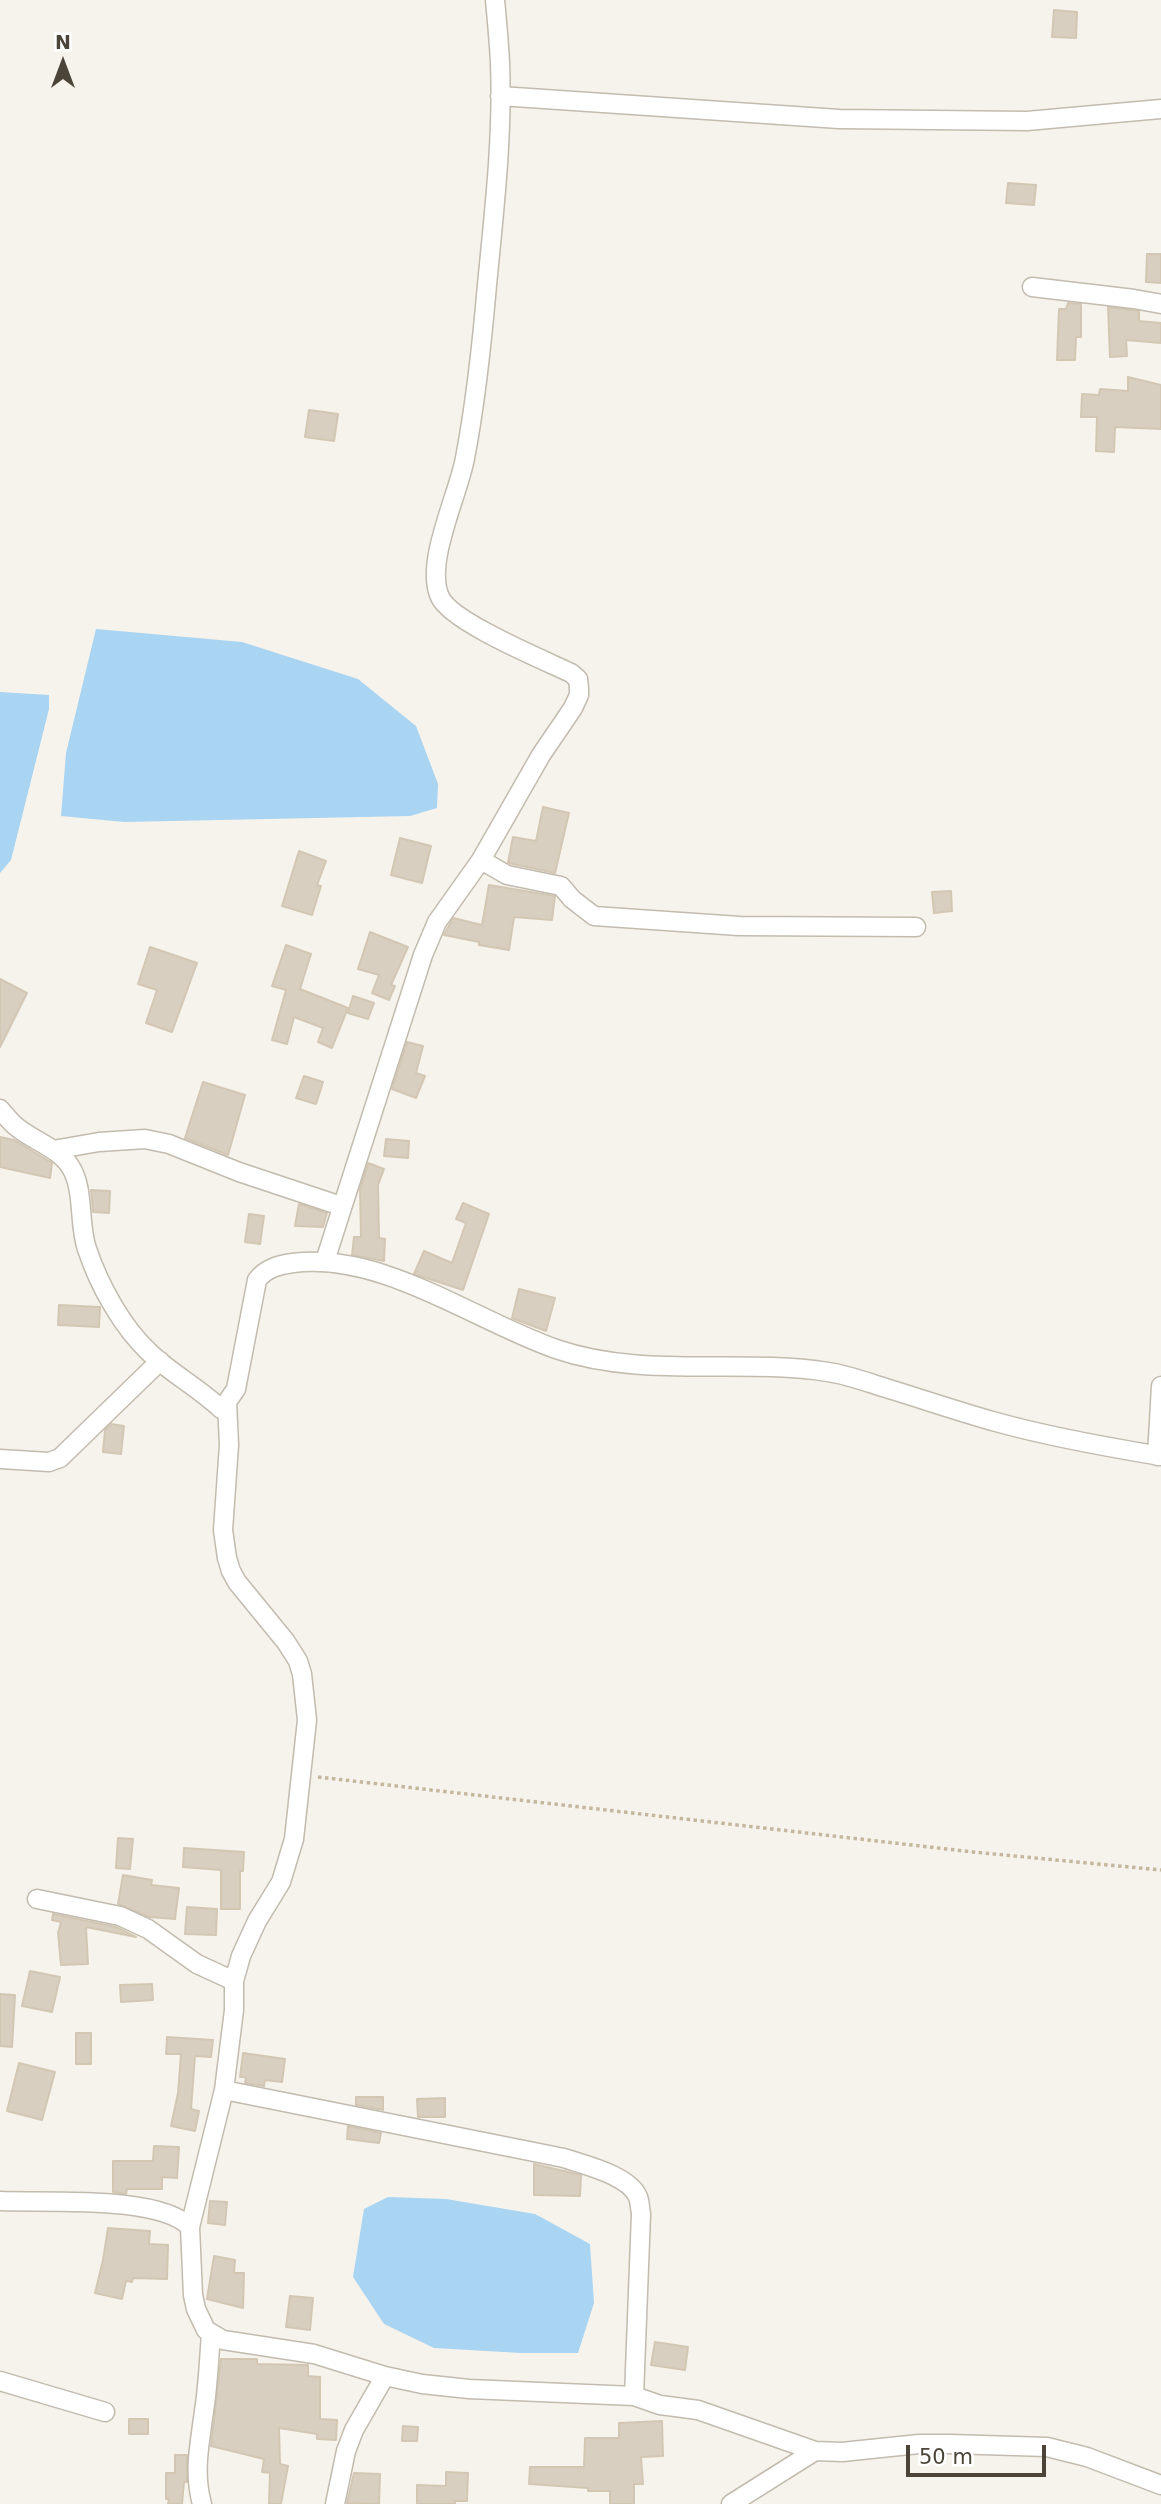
<!DOCTYPE html>
<html>
<head>
<meta charset="utf-8">
<style>
	body { margin:0 }
	#map { position:relative; width:1161px; height:2504px; overflow:hidden; background:#f6f3ec; font-family:"DejaVu Sans",sans-serif }
	canvas { display:block }
	.north { position:absolute; left:28px; top:28px; width:70px; height:70px; -webkit-text-stroke:5px #fff; paint-order:stroke; rotate:0deg; font-size:19px; font-weight:700; line-height:28px; text-align:center; color:#4b4439 }
	.north::after { content:''; display:block; margin:auto; width:24px; height:32px; background:#4b4439; clip-path:polygon(50% 0,100% 100%,50% 72%,0 100%) }
	.scale { position:absolute; left:906px; top:2445px; width:140px; height:32px; box-sizing:border-box; border:4px solid #4b4439; border-top:0; padding-left:9px; font-size:21px; line-height:24px; white-space:nowrap; color:#4b4439; -webkit-text-stroke:5px #fff; paint-order:stroke }
</style>
</head>
<body>
<div id="map">
<canvas width="1161" height="2504"></canvas>
<div class="north">N</div>
<div class="scale">50 m</div>
</div>
<script>
const context = document.querySelector('canvas').getContext('2d');
context.lineJoin = 'round';
function paint(path, color) {
  context.fillStyle = color;
  context.fill(path, 'evenodd');
}
function stroke(path, color, width, dash) {
  context.strokeStyle = color;
  context.lineWidth = width;
  context.lineCap = dash ? 'butt' : 'round';
  context.setLineDash(dash || []);
  context.stroke(path);
}
const water = new Path2D(`
	M 96,629 L 242,642 L 358,679 L 416,726 L 438,784 L 437,808 L 410,816 L 124,822 L 61,816 L 66,753 Z
	M 0,692 L 49,695 L 49,709 L 11,860 L 0,873 Z
	M 388,2197 L 446,2199 L 535,2214 L 590,2244 L 594,2303 L 578,2353 L 521,2353 L 434,2348 L 384,2324 L 353,2277 L 364,2209 Z`);
const building = new Path2D(`
	M 1054,10 L 1077,12 L 1076,38 L 1052,37 Z
	M 1008,183 L 1036,185 L 1034,205 L 1006,203 Z
	M 1147,254 L 1161,254 L 1161,283 L 1146,282 Z
	M 1068,303 L 1081,304 L 1081,337 L 1076,337 L 1075,360 L 1057,360 L 1059,309 L 1066,309 Z
	M 1108,307 L 1139,311 L 1139,321 L 1161,323 L 1161,343 L 1126,340 L 1127,356 L 1110,357 Z
	M 1128,377 L 1161,385 L 1161,429 L 1115,427 L 1114,452 L 1096,451 L 1097,417 L 1081,417 L 1082,394 L 1099,395 L 1100,389 L 1128,391 Z
	M 309,410 L 338,414 L 334,441 L 305,437 Z
	M 543,807 L 569,813 L 555,873 L 508,863 L 513,837 L 536,841 Z
	M 400,838 L 431,846 L 422,883 L 391,875 Z
	M 299,851 L 326,861 L 317,885 L 321,886 L 312,915 L 282,906 Z
	M 489,885 L 555,896 L 552,920 L 514,917 L 509,950 L 479,945 L 479,942 L 444,935 L 453,918 L 482,925 Z
	M 951,891 L 952,911 L 934,913 L 932,892 Z
	M 370,932 L 408,947 L 391,985 L 395,986 L 389,1000 L 372,993 L 379,975 L 358,969 Z
	M 286,945 L 311,954 L 300,989 L 348,1008 L 332,1048 L 318,1042 L 323,1028 L 294,1017 L 287,1044 L 272,1040 L 286,990 L 272,986 Z
	M 150,947 L 197,963 L 172,1032 L 146,1023 L 157,990 L 138,984 Z
	M 0,979 L 27,993 L 0,1047 Z
	M 353,996 L 374,1003 L 368,1019 L 348,1013 Z
	M 407,1042 L 423,1046 L 416,1073 L 425,1076 L 416,1098 L 392,1089 Z
	M 304,1076 L 323,1082 L 316,1104 L 296,1098 Z
	M 203,1082 L 245,1095 L 228,1155 L 185,1138 Z
	M 0,1137 L 14,1140 L 52,1163 L 50,1178 L 0,1167 Z
	M 386,1139 L 409,1141 L 408,1158 L 384,1156 Z
	M 368,1163 L 384,1169 L 378,1185 L 379,1238 L 385,1239 L 384,1261 L 352,1255 L 354,1237 L 361,1237 L 360,1189 Z
	M 91,1190 L 110,1191 L 109,1213 L 93,1212 Z
	M 463,1203 L 489,1214 L 463,1290 L 414,1274 L 424,1251 L 452,1263 L 466,1223 L 456,1219 Z
	M 299,1204 L 327,1213 L 323,1227 L 295,1226 Z
	M 249,1214 L 264,1216 L 260,1244 L 245,1242 Z
	M 519,1289 L 555,1298 L 546,1331 L 512,1318 Z
	M 59,1305 L 100,1307 L 99,1327 L 58,1325 Z
	M 111,1424 L 124,1426 L 121,1454 L 103,1452 L 105,1430 Z
	M 118,1838 L 133,1839 L 130,1869 L 116,1868 Z
	M 184,1848 L 244,1852 L 243,1871 L 240,1871 L 240,1909 L 221,1909 L 221,1870 L 183,1867 Z
	M 123,1875 L 152,1880 L 151,1885 L 179,1888 L 175,1919 L 149,1917 L 118,1904 Z
	M 187,1907 L 217,1909 L 216,1935 L 185,1934 Z
	M 53,1914 L 116,1927 L 136,1937 L 86,1927 L 88,1964 L 61,1965 L 58,1933 L 61,1922 L 52,1920 Z
	M 30,1971 L 60,1977 L 52,2012 L 22,2006 Z
	M 152,1984 L 153,2000 L 121,2002 L 120,1985 Z
	M 0,1994 L 15,1995 L 12,2047 L 0,2046 Z
	M 76,2033 L 91,2033 L 91,2064 L 76,2064 Z
	M 167,2037 L 213,2040 L 211,2057 L 195,2056 L 191,2109 L 199,2111 L 195,2131 L 171,2126 L 178,2093 L 181,2054 L 166,2054 Z
	M 243,2053 L 285,2059 L 282,2082 L 265,2080 L 264,2086 L 245,2083 L 246,2077 L 240,2077 Z
	M 19,2063 L 55,2072 L 42,2120 L 7,2111 Z
	M 356,2097 L 383,2097 L 383,2110 L 356,2105 Z
	M 445,2098 L 445,2117 L 418,2117 L 417,2099 Z
	M 348,2126 L 381,2133 L 379,2143 L 347,2139 Z
	M 154,2146 L 179,2147 L 177,2178 L 162,2177 L 162,2189 L 127,2189 L 126,2194 L 113,2192 L 113,2161 L 153,2161 Z
	M 534,2164 L 581,2175 L 580,2196 L 534,2195 Z
	M 210,2201 L 227,2202 L 225,2225 L 208,2223 Z
	M 108,2228 L 150,2231 L 149,2244 L 168,2245 L 167,2279 L 133,2278 L 132,2282 L 126,2281 L 122,2299 L 95,2293 L 103,2260 Z
	M 214,2256 L 235,2260 L 234,2273 L 244,2273 L 243,2308 L 207,2299 Z
	M 290,2296 L 313,2298 L 310,2330 L 286,2327 Z
	M 655,2342 L 688,2347 L 685,2370 L 651,2365 Z
	M 221,2359 L 257,2359 L 257,2364 L 308,2365 L 308,2376 L 320,2377 L 320,2419 L 337,2420 L 336,2440 L 317,2439 L 317,2434 L 279,2428 L 280,2464 L 288,2466 L 281,2504 L 269,2504 L 270,2473 L 262,2472 L 264,2459 L 211,2446 Z
	M 129,2419 L 148,2419 L 148,2434 L 129,2434 Z
	M 662,2421 L 663,2456 L 641,2457 L 643,2484 L 634,2484 L 634,2504 L 610,2504 L 610,2491 L 588,2491 L 588,2488 L 529,2484 L 530,2467 L 584,2467 L 585,2438 L 619,2438 L 619,2423 Z
	M 403,2426 L 418,2427 L 417,2441 L 402,2441 Z
	M 175,2455 L 187,2455 L 187,2482 L 184,2482 L 182,2504 L 168,2504 L 169,2499 L 166,2499 L 166,2473 L 175,2473 Z
	M 446,2472 L 468,2473 L 467,2501 L 455,2501 L 455,2504 L 417,2504 L 417,2485 L 446,2486 Z
	M 354,2473 L 380,2474 L 379,2504 L 347,2503 Z`);
const path = new Path2D(`
	M 318,1777 L 973,1852 L 1161,1870`);
const minor = new Path2D(`
	M 500,96 L 839,119 L 1027,121 L 1161,109
	M 1032,287 L 1134,299 L 1161,304
	M 481,860 L 507,875 L 561,886 L 572,899 L 594,916 L 739,926 L 916,927
	M 0,1109 C 6,1116 11,1123 18,1128 C 34,1141 58,1148 70,1166 C 85,1189 78,1223 87,1249 C 99,1285 122,1327 150,1353 C 172,1374 199,1388 221,1409 L 227,1402 L 229,1445 L 223,1530 L 227,1558 L 231,1571 L 237,1582 L 286,1642 L 298,1661 L 302,1674 L 307,1720 L 294,1839 L 281,1882 L 257,1921 L 241,1956 L 234,1981 L 234,2010 L 224,2090 L 190,2227
	M 53,1150 L 99,1142 L 145,1139 L 169,1144 L 239,1172 L 341,1206
	M 325,1261 L 423,955 L 437,922 L 481,860 L 541,755 L 573,708 L 579,695 L 579,688 L 578,679 L 571,673 C 544,660 451,622 440,597 C 424,563 459,493 465,458 C 476,401 482,343 487,285 C 494,212 503,137 500,63 C 499,42 497,21 495,0
	M 227,1402 L 236,1389 L 257,1280 C 266,1268 279,1265 293,1263 C 383,1252 473,1320 556,1349 C 643,1379 739,1358 828,1372 C 849,1375 869,1383 889,1389 C 925,1400 960,1412 996,1422 C 1050,1437 1106,1447 1161,1456
	M 1157,1456 L 1161,1386
	M 0,1459 L 49,1462 L 60,1458 L 160,1361
	M 37,1899 L 120,1916 L 148,1929 L 197,1964 L 234,1981
	M 224,2090 L 564,2158 C 584,2165 629,2175 638,2197 C 640,2202 640,2209 641,2214 L 634,2396
	M 0,2201 C 46,2203 159,2195 190,2227 L 193,2295 L 196,2309 L 206,2330 L 223,2340 L 314,2354 L 385,2376 L 422,2384 L 469,2389 L 634,2396 L 660,2405 L 698,2410 L 815,2451 L 842,2452 L 919,2444 L 950,2444 L 1047,2447 L 1087,2457 L 1161,2485
	M 0,2381 L 105,2412
	M 202,2504 C 193,2472 200,2443 204,2411 C 208,2386 209,2359 211,2334
	M 335,2504 L 346,2451 L 354,2430 L 385,2376
	M 731,2504 L 815,2451`);
paint(water, '#a9d4f2');
paint(building, '#d8cfc1');
stroke(building, '#d3c7b4', 2);
stroke(minor, '#c2bbae', 21);
stroke(path, '#c4b79f', 3.5, [3.5, 3.5]);
stroke(minor, '#fff', 18);
</script>
</body>
</html>
